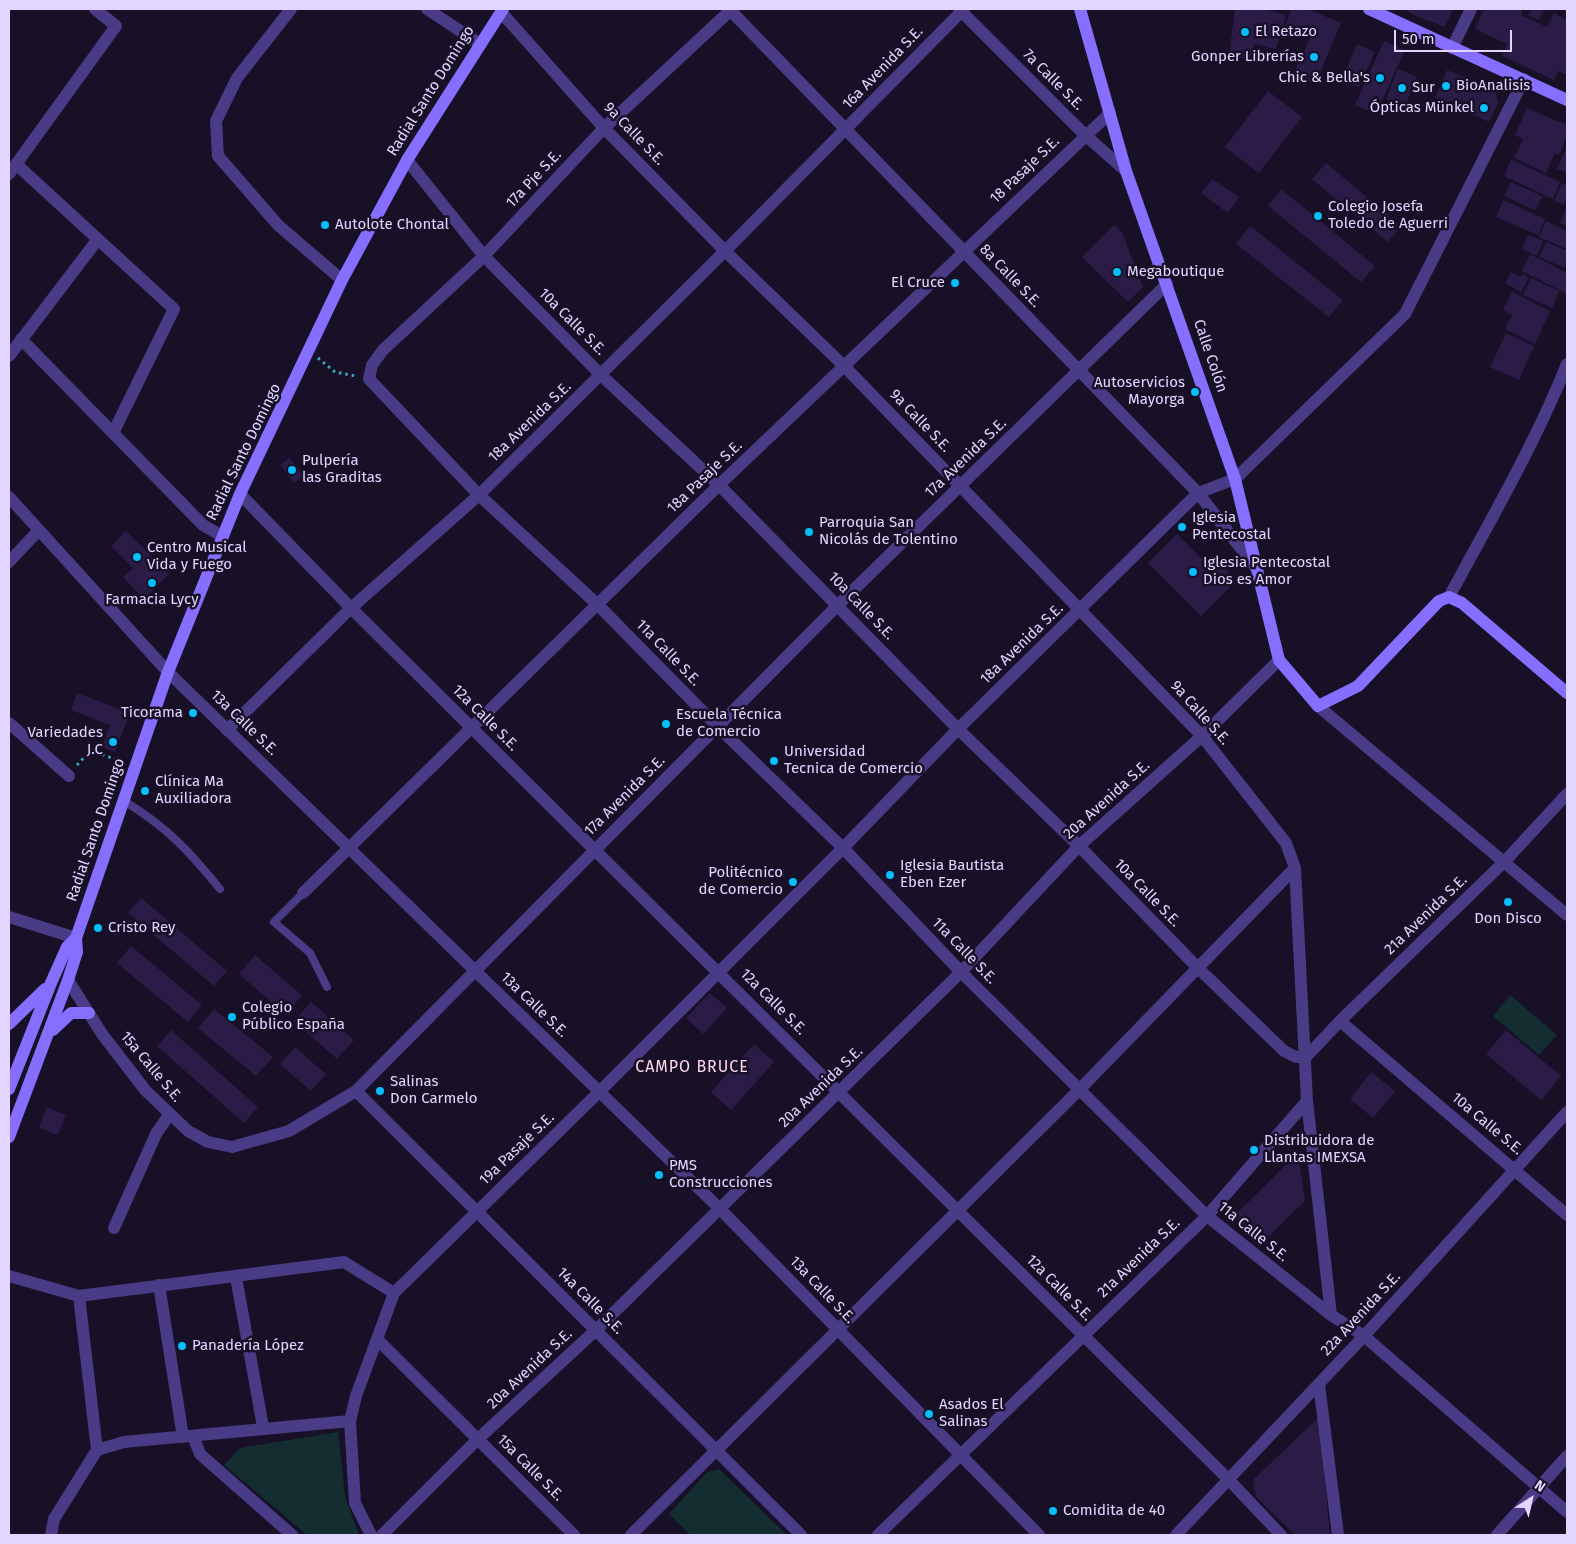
<!DOCTYPE html>
<html>
<head>
<meta charset="utf-8">
<style>
	body { margin:0 }
	#map { position:relative; width:1576px; height:1544px; overflow:hidden; background:#171027; font-family:"Fira Sans",sans-serif }
	canvas { display:block }
	.frame { position:absolute; inset:0; border:10px solid #e0d6ff; pointer-events:none }
	.north { position:absolute; left:1506px; top:1474px; width:50px; height:50px; -webkit-text-stroke:4px #171027; paint-order:stroke; rotate:35deg; font-size:14px; font-weight:700; line-height:20px; text-align:center; color:#e0d6ff }
	.north::after { content:''; display:block; margin:auto; width:18px; height:22px; background:#e0d6ff; clip-path:polygon(50% 0,100% 100%,50% 72%,0 100%) }
	.scale { position:absolute; left:1394px; top:30px; width:118px; height:22px; box-sizing:border-box; border:2px solid #e0d6ff; border-top:0; padding-left:6px; font-size:15px; line-height:18px; white-space:nowrap; color:#e0d6ff; -webkit-text-stroke:4px #171027; paint-order:stroke }
</style>
</head>
<body>
<div id="map">
<canvas width="1576" height="1544"></canvas>
<div class="frame"></div>
<div class="north">N</div>
<div class="scale">50 m</div>
</div>
<script>
const context = document.querySelector('canvas').getContext('2d');
context.lineJoin = 'round';
function paint(path, color) {
  context.fillStyle = color;
  context.fill(path, 'evenodd');
}
function stroke(path, color, width, dash) {
  context.strokeStyle = color;
  context.lineWidth = width;
  context.lineCap = dash ? 'butt' : 'round';
  context.setLineDash(dash || []);
  context.stroke(path);
}
function drawText(font, color, halo, rows, align = 'center') {
  context.font = font + ' "Fira Sans",sans-serif';
  context.lineWidth = 5;
  context.setLineDash([]);
  context.textBaseline = 'middle';
  context.strokeStyle = halo;
  context.fillStyle = color;
  for (const [text, x, y, turn = 0] of rows) {
    context.save();
    context.translate(x, y);
    context.rotate((+turn || 0) * Math.PI / 180);
    context.textAlign = isNaN(turn) ? turn : align;
    if (halo) context.strokeText(text, 0, 0);
    context.fillText(text, 0, 0);
    context.restore();
  }
}
const green = new Path2D(`
	M 1510,995 L 1557,1035 L 1539,1055 L 1493,1016 Z
	M 338,1432 L 345,1496 L 359,1535 L 307,1535 L 224,1465 L 240,1448 Z
	M 719,1469 L 787,1535 L 690,1535 L 669,1514 L 707,1472 Z`);
const building = new Path2D(`
	M 1235,9 L 1263,9 L 1261,17 L 1263,9 L 1286,15 L 1276,49 L 1254,44 L 1251,60 L 1229,55 Z
	M 1291,9 L 1308,9 L 1341,23 L 1315,85 L 1293,75 L 1310,38 L 1285,29 Z
	M 1404,9 L 1453,9 L 1445,27 L 1416,16 Z
	M 1484,9 L 1523,9 L 1521,15 L 1547,27 L 1554,13 L 1567,20 L 1567,75 L 1558,71 L 1554,80 L 1502,56 L 1507,44 L 1475,29 Z
	M 1531,9 L 1543,10 L 1539,20 L 1528,15 Z
	M 1384,41 L 1405,50 L 1376,114 L 1355,105 Z
	M 1357,44 L 1375,52 L 1359,87 L 1342,79 Z
	M 1398,69 L 1417,77 L 1405,106 L 1386,99 Z
	M 1447,70 L 1495,90 L 1498,103 L 1489,122 L 1435,98 Z
	M 1268,91 L 1302,117 L 1259,173 L 1225,147 Z
	M 1527,108 L 1567,125 L 1567,135 L 1559,155 L 1555,153 L 1546,173 L 1514,158 L 1523,139 L 1515,135 Z
	M 1567,147 L 1567,173 L 1557,169 Z
	M 1511,159 L 1560,182 L 1553,199 L 1504,176 Z
	M 1326,163 L 1401,226 L 1388,242 L 1312,179 Z
	M 1212,179 L 1239,197 L 1228,213 L 1201,193 Z
	M 1511,182 L 1542,196 L 1535,210 L 1504,196 Z
	M 1562,183 L 1567,185 L 1567,198 L 1564,205 L 1554,201 Z
	M 1281,189 L 1375,266 L 1361,282 L 1268,206 Z
	M 1503,200 L 1545,219 L 1538,235 L 1496,217 Z
	M 1567,206 L 1567,226 L 1560,223 Z
	M 1546,221 L 1567,231 L 1567,249 L 1539,237 Z
	M 1114,225 L 1122,232 L 1143,287 L 1128,302 L 1082,257 Z
	M 1250,226 L 1343,300 L 1329,317 L 1236,244 Z
	M 1528,235 L 1543,241 L 1537,256 L 1522,249 Z
	M 1546,242 L 1567,251 L 1565,268 L 1539,257 Z
	M 1530,254 L 1567,273 L 1567,294 L 1522,271 Z
	M 1511,272 L 1521,277 L 1522,274 L 1529,278 L 1521,292 L 1505,283 Z
	M 1531,278 L 1559,291 L 1552,308 L 1523,295 Z
	M 1512,292 L 1550,311 L 1535,344 L 1505,329 L 1512,315 L 1503,310 Z
	M 1506,333 L 1534,346 L 1519,380 L 1490,367 Z
	M 289,458 L 304,475 L 294,483 L 280,465 Z
	M 126,531 L 169,574 L 144,599 L 123,577 L 133,568 L 111,546 Z
	M 1177,534 L 1203,560 L 1215,559 L 1237,580 L 1201,616 L 1148,563 Z
	M 77,693 L 130,713 L 115,752 L 102,747 L 110,725 L 71,710 Z
	M 141,898 L 227,971 L 214,986 L 128,913 Z
	M 131,946 L 202,1005 L 188,1022 L 117,963 Z
	M 255,955 L 302,995 L 286,1015 L 239,974 Z
	M 710,993 L 727,1008 L 703,1034 L 686,1018 Z
	M 311,1002 L 354,1040 L 337,1059 L 294,1021 Z
	M 214,1009 L 273,1057 L 256,1076 L 198,1028 Z
	M 171,1030 L 258,1107 L 244,1123 L 157,1046 Z
	M 1506,1030 L 1561,1076 L 1541,1100 L 1486,1054 Z
	M 754,1044 L 774,1062 L 731,1110 L 711,1092 Z
	M 295,1047 L 326,1074 L 311,1091 L 280,1064 Z
	M 1371,1072 L 1395,1091 L 1373,1118 L 1350,1099 Z
	M 47,1107 L 66,1115 L 58,1135 L 39,1128 Z
	M 1298,1153 L 1305,1201 L 1264,1241 L 1233,1217 Z
	M 1319,1417 L 1330,1535 L 1295,1535 L 1256,1497 L 1253,1480 Z`);
const path = new Path2D(`
	M 318,358 L 335,372 L 356,376
	M 77,765 L 91,750 L 124,763`);
const service = new Path2D(`
	M 124,801 C 167,827 189,851 220,889
	M 303,893 L 274,922 L 310,953 L 327,987`);
const minor = new Path2D(`
	M 291,9 L 237,78 L 216,121 L 218,156 L 278,225 L 342,280
	M 427,9 L 480,44
	M 729,9 L 1198,493 L 1257,569
	M 732,9 L 604,128 L 484,256 L 383,350 L 372,365 L 369,379 L 479,495 L 598,605 L 718,727 L 843,848 L 961,972 L 1207,1216 L 1331,1315 L 1364,1336 L 1567,1512
	M 959,9 L 1085,135 L 1126,171
	M 501,12 L 604,128 L 725,251 L 845,367 L 1202,736 L 1286,843 L 1295,868 L 1307,1101 L 1331,1315
	M 1452,48 L 1471,9
	M 407,160 L 484,256 L 601,375 L 719,485 L 958,729 L 1079,846 L 1197,967 L 1284,1051 L 1296,1057 L 1306,1057 L 1340,1021 L 1505,861 L 1567,794
	M 16,164 L 174,309 L 113,433
	M 9,174 L 116,26 L 95,9
	M 21,339 L 203,525 L 222,536
	M 9,356 L 98,239
	M 240,494 L 351,608 L 1230,1481 L 1281,1535
	M 9,497 L 168,672
	M 9,562 L 39,530
	M 1449,597 C 1490,521 1535,444 1567,364
	M 1318,706 L 1567,915
	M 9,723 L 69,776
	M 227,730 L 351,608 L 479,495 L 725,251 L 964,9
	M 303,893 L 719,485 L 1110,113
	M 9,917 L 76,938
	M 68,980 L 102,1034 L 146,1091 L 188,1131 L 208,1142 L 232,1147 L 289,1131 L 356,1091 L 837,606 L 1167,284
	M 1340,1021 L 1567,1215
	M 356,1091 L 801,1535
	M 114,1228 L 156,1134 L 169,1115
	M 9,1276 L 79,1296 L 344,1262 L 394,1293
	M 236,1277 L 263,1427
	M 159,1285 L 183,1437
	M 79,1296 L 97,1450
	M 377,1339 L 574,1535
	M 1319,1384 L 1338,1535
	M 193,1436 L 200,1454 L 292,1535
	M 51,1535 L 54,1519 L 97,1450 L 124,1442 L 350,1421
	M 371,1535 L 355,1503 L 350,1421 L 356,1396 L 394,1293 L 599,1092 L 843,848 L 958,729 L 1198,493 L 1235,479 L 1405,314 L 1524,79
	M 382,1535 L 478,1439 L 596,1330 L 961,972 L 1079,846 L 1202,736 L 1279,660
	M 631,1535 L 1079,1090 L 1295,868
	M 878,1535 L 1207,1216 L 1307,1101
	M 1176,1535 L 1364,1336 L 1567,1112`);
const tertiary = new Path2D(`
	M 168,672 L 720,1209 L 1039,1535
	M 1497,1535 L 1567,1456`);
const secondary = new Path2D(`
	M 1080,9 L 1126,171 L 1235,479 L 1279,660 L 1318,706 L 1358,686 L 1439,601 L 1449,597 L 1462,603 L 1567,693
	M 1369,9 L 1567,100
	M 9,1024 L 45,989
	M 53,1030 L 71,1013 L 89,1013
	M 9,1089 L 51,983 L 67,947 L 76,938 L 168,672 L 240,494 L 342,280 L 407,160 L 503,9
	M 9,1137 L 68,980 L 77,952 L 76,938`);
const markers = [
	[1245,32,5,"#04bffc"],
	[1314,57,5,"#04bffc"],
	[1380,78,5,"#04bffc"],
	[1446,86,5,"#04bffc"],
	[1402,88,5,"#04bffc"],
	[1484,108,5,"#04bffc"],
	[1318,216,5,"#04bffc"],
	[325,225,5,"#04bffc"],
	[1117,272,5,"#04bffc"],
	[955,283,5,"#04bffc"],
	[1195,392,5,"#04bffc"],
	[292,470,5,"#04bffc"],
	[1182,527,5,"#04bffc"],
	[809,532,5,"#04bffc"],
	[137,557,5,"#04bffc"],
	[1193,572,5,"#04bffc"],
	[152,583,5,"#04bffc"],
	[193,713,5,"#04bffc"],
	[666,724,5,"#04bffc"],
	[113,742,5,"#04bffc"],
	[774,761,5,"#04bffc"],
	[145,791,5,"#04bffc"],
	[890,875,5,"#04bffc"],
	[793,882,5,"#04bffc"],
	[1508,902,5,"#04bffc"],
	[98,928,5,"#04bffc"],
	[232,1017,5,"#04bffc"],
	[380,1091,5,"#04bffc"],
	[1254,1150,5,"#04bffc"],
	[659,1175,5,"#04bffc"],
	[182,1346,5,"#04bffc"],
	[929,1414,5,"#04bffc"],
	[1053,1511,5,"#04bffc"]
];
const poiNames = [
	["El Retazo",1255,32],
	["Gonper Librerías",1304,57,"right"],
	["Chic & Bella's",1370,78,"right"],
	["BioAnalisis",1456,86],
	["Sur",1412,88],
	["Ópticas Münkel",1474,108,"right"],
	["Colegio Josefa",1328,207],
	["Toledo de Aguerri",1328,224],
	["Autolote Chontal",335,225],
	["Megaboutique",1127,272],
	["El Cruce",945,283,"right"],
	["Autoservicios",1185,383,"right"],
	["Mayorga",1185,400,"right"],
	["Pulpería",302,461],
	["las Graditas",302,478],
	["Iglesia",1192,518],
	["Pentecostal",1192,535],
	["Parroquia San",819,523],
	["Nicolás de Tolentino",819,540],
	["Centro Musical",147,548],
	["Vida y Fuego",147,565],
	["Iglesia Pentecostal",1203,563],
	["Dios es Amor",1203,580],
	["Farmacia Lycy",152,600,"center"],
	["Ticorama",183,713,"right"],
	["Escuela Técnica",676,715],
	["de Comercio",676,732],
	["Variedades",103,733,"right"],
	["J.C",103,750,"right"],
	["Universidad",784,752],
	["Tecnica de Comercio",784,769],
	["Clínica Ma",155,782],
	["Auxiliadora",155,799],
	["Iglesia Bautista",900,866],
	["Eben Ezer",900,883],
	["Politécnico",783,873,"right"],
	["de Comercio",783,890,"right"],
	["Don Disco",1508,919,"center"],
	["Cristo Rey",108,928],
	["Colegio",242,1008],
	["Público España",242,1025],
	["Salinas",390,1082],
	["Don Carmelo",390,1099],
	["Distribuidora de",1264,1141],
	["Llantas IMEXSA",1264,1158],
	["PMS",669,1166],
	["Construcciones",669,1183],
	["Panadería López",192,1346],
	["Asados El",939,1405],
	["Salinas",939,1422],
	["Comidita de 40",1063,1511]
];
const streetNames = [
	["16a Avenida S.E.",883,68,-46],
	["7a Calle S.E.",1053,80,45],
	["Radial Santo Domingo",431,91,-58],
	["9a Calle S.E.",634,134,46],
	["18 Pasaje S.E.",1025,170,-44],
	["17a Pje S.E.",534,179,-47],
	["8a Calle S.E.",1010,276,46],
	["10a Calle S.E.",572,322,45],
	["Calle Colón",1210,356,71],
	["9a Calle S.E.",920,421,46],
	["18a Avenida S.E.",530,422,-44],
	["Radial Santo Domingo",244,452,-64],
	["17a Avenida S.E.",966,458,-44],
	["18a Pasaje S.E.",705,477,-44],
	["10a Calle S.E.",861,606,46],
	["18a Avenida S.E.",1022,644,-44],
	["11a Calle S.E.",668,653,46],
	["9a Calle S.E.",1200,713,48],
	["12a Calle S.E.",485,718,45],
	["13a Calle S.E.",244,723,44],
	["17a Avenida S.E.",625,796,-45],
	["20a Avenida S.E.",1107,800,-42],
	["Radial Santo Domingo",96,830,-71],
	["10a Calle S.E.",1147,893,46],
	["21a Avenida S.E.",1426,915,-44],
	["11a Calle S.E.",964,951,46],
	["12a Calle S.E.",773,1002,45],
	["13a Calle S.E.",534,1005,44],
	["15a Calle S.E.",151,1067,50],
	["20a Avenida S.E.",821,1087,-44],
	["10a Calle S.E.",1487,1124,40],
	["19a Pasaje S.E.",517,1149,-44],
	["11a Calle S.E.",1253,1232,39],
	["21a Avenida S.E.",1139,1258,-44],
	["12a Calle S.E.",1059,1288,45],
	["13a Calle S.E.",822,1290,46],
	["14a Calle S.E.",590,1301,45],
	["22a Avenida S.E.",1361,1314,-47],
	["20a Avenida S.E.",530,1369,-43],
	["15a Calle S.E.",530,1468,45]
];
const neighbourhoodNames = [
	["CAMPO BRUCE",692,1068]
];
paint(green, '#132d31');
paint(building, '#2b1c47');
stroke(path, '#31acb8', 3, [2.5, 4]);
stroke(service, '#493b85', 8);
stroke(minor, '#493b85', 12);
stroke(tertiary, '#493b85', 12);
stroke(secondary, '#866efe', 12);
for (const [x, y, r, color] of markers) {
  const dot = new Path2D();
  dot.arc(x, y, r, 0, 2 * Math.PI);
  context.fillStyle = color;
  context.fill(dot);
  stroke(dot, '#171027', 2);
}
drawText('15px', '#e0d6ff', '#171027', poiNames, 'left');
drawText('15px', '#e0d6ff', '#171027', streetNames);
context.letterSpacing = '1px';
drawText('16px', '#ffd8eb', '#171027', neighbourhoodNames);
context.letterSpacing = '0px';
</script>
</body>
</html>
